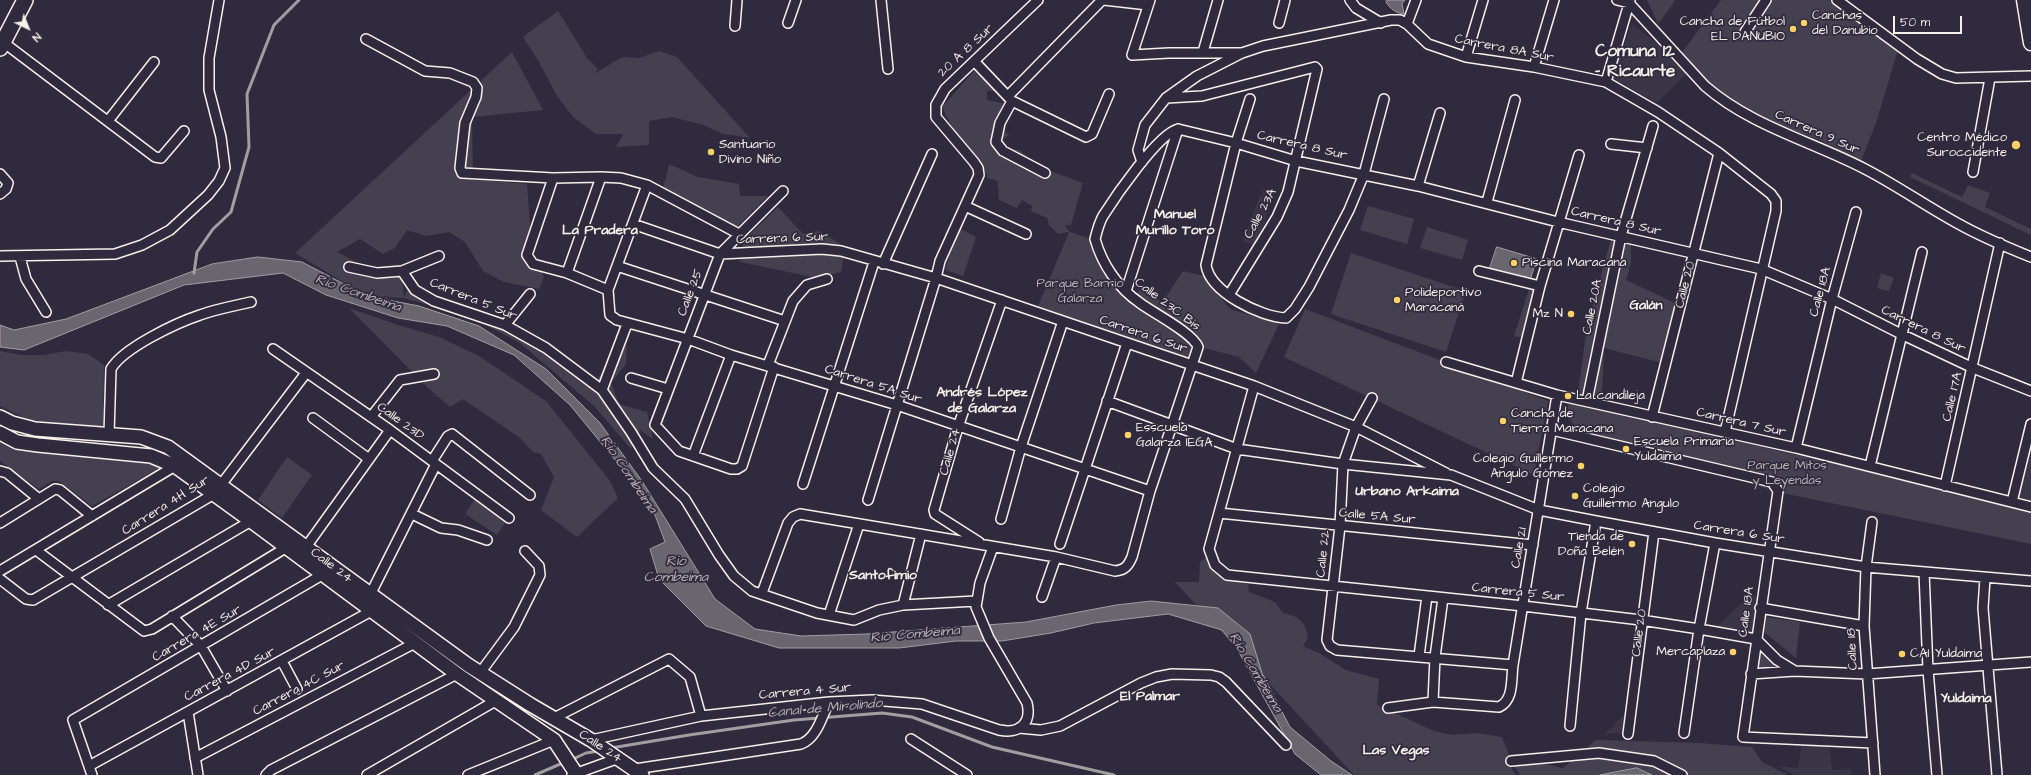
<!DOCTYPE html>
<html>
<head>
<meta charset="utf-8">
<style>
	body { margin:0 }
	#map { position:relative; width:2031px; height:775px; overflow:hidden; background:#2f2a3d; font-family:"Architects Daughter",sans-serif }
	canvas { display:block }
	.north { position:absolute; left:8px; top:8px; width:40px; height:40px; -webkit-text-stroke:3px #2f2a3d; paint-order:stroke; rotate:137deg; font-size:11px; font-weight:700; line-height:16px; text-align:center; color:#f4f1e8 }
	.north::after { content:''; display:block; margin:auto; width:14px; height:18px; background:#f4f1e8; clip-path:polygon(50% 0,100% 100%,50% 72%,0 100%) }
	.scale { position:absolute; left:1893px; top:16px; width:69px; height:18px; box-sizing:border-box; border:2px solid #f4f1e8; border-top:0; padding-left:5px; font-size:12px; line-height:14px; white-space:nowrap; color:#f4f1e8; -webkit-text-stroke:3px #2f2a3d; paint-order:stroke }
</style>
</head>
<body>
<div id="map">
<canvas width="2031" height="775"></canvas>
<div class="north">N</div>
<div class="scale">50 m</div>
</div>
<script>
const context = document.querySelector('canvas').getContext('2d');
context.lineJoin = 'round';
function paint(path, color) {
  context.fillStyle = color;
  context.fill(path, 'evenodd');
}
function stroke(path, color, width, dash) {
  context.strokeStyle = color;
  context.lineWidth = width;
  context.lineCap = dash ? 'butt' : 'round';
  context.setLineDash(dash || []);
  context.stroke(path);
}
function drawText(font, color, halo, rows, align = 'center') {
  context.font = font + ' "Architects Daughter",sans-serif';
  context.lineWidth = 3.5;
  context.setLineDash([]);
  context.textBaseline = 'middle';
  context.strokeStyle = halo;
  context.fillStyle = color;
  for (const [text, x, y, turn = 0] of rows) {
    context.save();
    context.translate(x, y);
    context.rotate((+turn || 0) * Math.PI / 180);
    context.textAlign = isNaN(turn) ? turn : align;
    if (halo) context.strokeText(text, 0, 0);
    context.fillText(text, 0, 0);
    context.restore();
  }
}
const built = new Path2D(`
	M 1632,24 L 1659,45 L 1686,74 L 1657,103 L 1613,78 Z
	M 1263,188 L 1273,191 L 1265,222 L 1253,245 L 1243,242 L 1260,195 L 1263,196 Z
	M 2031,424 L 2031,507 L 2012,502 Z
	M 1752,593 L 1758,599 L 1753,632 L 1713,630 Z
	M 1626,713 L 1624,733 L 1605,734 Z
	M 1802,740 L 1830,747 L 1832,770 L 1850,769 L 1852,775 L 1794,775 L 1776,766 L 1798,768 Z`);
const green = new Path2D(`
	M 1647,0 L 1674,0 L 1675,1 L 1658,24 Z
	M 1721,0 L 1829,0 L 1898,50 L 1876,123 L 1861,161 L 1822,141 L 1751,115 L 1708,85 L 1680,55 Z
	M 558,11 L 587,58 L 598,69 L 594,74 L 622,57 L 639,58 L 659,51 L 677,57 L 750,138 L 724,134 L 703,125 L 672,117 L 649,121 L 649,145 L 616,147 L 623,134 L 596,134 L 573,117 L 557,96 L 539,62 L 523,37 Z
	M 512,52 L 543,110 L 472,117 L 473,179 L 527,184 L 532,253 L 544,277 L 539,289 L 504,282 L 483,271 L 465,242 L 449,232 L 426,236 L 407,230 L 395,248 L 383,254 L 360,239 L 337,252 L 370,269 L 402,279 L 404,297 L 409,287 L 479,309 L 532,338 L 596,380 L 627,345 L 626,364 L 611,383 L 619,404 L 647,412 L 653,439 L 640,430 L 631,449 L 595,407 L 520,343 L 471,317 L 404,298 L 367,296 L 295,253 Z
	M 974,71 L 997,91 L 987,91 L 987,100 L 1006,104 L 998,117 L 1004,123 L 1002,129 L 1009,135 L 999,141 L 1005,149 L 1019,150 L 1042,168 L 1083,183 L 1071,225 L 1065,226 L 1070,232 L 1088,238 L 1108,276 L 1133,306 L 1195,346 L 1190,362 L 1036,311 L 1069,232 L 1058,234 L 1049,225 L 1047,218 L 1031,211 L 1032,206 L 1022,200 L 1017,208 L 999,200 L 998,181 L 987,178 L 987,174 L 973,168 L 942,107 Z
	M 669,164 L 698,177 L 739,184 L 740,196 L 768,196 L 735,229 L 663,189 Z
	M 1912,173 L 1962,197 L 1968,185 L 1990,193 L 1985,207 L 2031,229 L 2031,235 L 1910,177 Z
	M 1368,206 L 1414,219 L 1407,244 L 1360,230 Z
	M 778,207 L 803,234 L 819,231 L 845,247 L 841,272 L 817,278 L 740,262 L 744,240 Z
	M 1427,227 L 1468,240 L 1462,260 L 1420,248 Z
	M 959,228 L 976,237 L 963,276 L 945,270 Z
	M 1611,239 L 1631,243 L 1631,263 L 1626,280 L 1675,303 L 1662,363 L 1604,348 L 1602,398 L 1578,393 L 1587,326 Z
	M 1351,253 L 1466,291 L 1446,352 L 1331,314 Z
	M 1183,271 L 1204,276 L 1230,309 L 1279,324 L 1256,373 L 1239,357 L 1200,347 L 1197,338 L 1137,295 L 1142,284 L 1162,303 Z
	M 1881,273 L 1894,278 L 1889,291 L 1877,288 Z
	M 1529,289 L 1536,291 L 1523,338 L 1514,336 Z
	M 349,308 L 395,324 L 439,337 L 479,356 L 546,401 L 610,481 L 618,498 L 577,537 L 541,510 L 554,477 L 541,454 L 533,452 L 520,438 L 463,399 L 450,407 L 427,387 Z
	M 1305,309 L 1548,401 L 1534,475 L 1284,357 Z
	M 0,351 L 21,355 L 44,355 L 66,351 L 88,354 L 104,365 L 103,428 L 65,426 L 27,419 L 0,406 Z
	M 1569,402 L 1721,438 L 1945,488 L 2031,511 L 2031,544 L 1777,492 L 1575,427 L 1566,413 Z
	M 0,442 L 16,450 L 141,458 L 163,466 L 92,506 L 59,481 L 52,481 L 39,489 L 0,461 Z
	M 287,457 L 312,475 L 282,518 L 258,500 Z
	M 475,499 L 507,520 L 497,535 L 465,514 Z
	M 1207,557 L 1225,579 L 1248,584 L 1249,592 L 1275,602 L 1283,613 C 1299,616 1306,622 1308,638 L 1303,646 L 1319,653 L 1346,670 L 1379,679 L 1377,705 L 1434,731 L 1452,735 L 1476,733 L 1502,737 L 1510,757 L 1563,768 L 1596,740 L 1699,743 L 1752,747 L 1762,762 L 1788,775 L 1520,775 L 1510,758 L 1512,770 L 1517,775 L 1354,775 L 1175,582 L 1199,582 L 1200,562 Z
	M 1766,617 L 1800,622 L 1796,658 L 1764,632 Z
	M 1759,648 L 1774,664 L 1788,670 L 1758,671 Z`);
const water = new Path2D(`
	M 1387,0 L 1405,0 L 1402,4 L 1404,14 C 1396,13 1390,9 1386,2 Z
	M 1497,247 L 1537,259 L 1530,280 L 1490,268 Z
	M 258,257 L 302,262 L 367,296 L 419,306 L 479,326 L 546,369 L 600,423 L 642,481 L 715,599 L 755,629 L 801,636 L 866,634 L 1026,622 L 1116,605 L 1151,601 L 1218,608 L 1250,634 L 1262,673 L 1290,727 L 1331,761 L 1352,775 L 1321,775 L 1295,754 L 1236,647 L 1222,630 L 1168,614 L 1094,623 L 1051,633 L 1002,641 L 956,641 L 899,648 L 779,648 L 706,626 L 659,579 L 650,549 L 665,542 L 655,515 L 625,472 L 570,405 L 514,355 L 447,326 L 398,318 L 326,295 L 283,273 L 184,285 L 24,350 L 0,347 L 0,325 L 14,330 L 66,319 L 212,264 Z
	M 1637,768 L 1652,775 L 1600,775 Z`);
const stream = new Path2D(`
	M 194,273 L 197,252 L 213,229 L 231,212 L 249,147 L 247,94 L 274,25 L 299,0
	M 611,748 L 689,735 L 794,720 L 882,713 L 912,717 L 992,747 L 1114,775
	M 571,760 L 586,753 L 599,751
	M 535,775 L 565,762`);
const minor = new Path2D(`
	M 881,0 L 888,69
	M 1104,0 L 1148,5
	M 1150,0 L 1132,55 L 1169,53 L 1241,53
	M 1350,0 L 1356,8 L 1381,23
	M 1617,0 L 1629,3 L 1705,86 C 1751,126 1811,141 1865,169 C 1896,185 1926,206 1957,223 C 1980,236 2006,247 2031,257
	M 1837,0 L 1917,59 L 1942,74 L 1956,78 L 2031,76
	M 788,23 L 796,0
	M 1279,23 L 1285,0
	M 1407,24 L 1416,0
	M 735,26 L 737,0
	M 1745,32 L 1766,0
	M 366,39 L 425,71 L 450,73 L 473,82 L 477,88 L 476,97 L 465,123 L 460,168 L 462,173 L 553,178 L 601,177 L 621,178 L 647,185 L 739,234
	M 3,42 L 155,157 L 161,158 L 184,131
	M 1203,52 L 1218,0
	M 1466,57 L 1483,0
	M 975,62 L 1012,101 L 1086,137 L 1092,134 L 1109,94
	M 1534,67 L 1554,0
	M 1606,82 L 1630,0
	M 1008,96 L 1102,0
	M 1166,98 L 1202,96 L 1315,67 L 1317,69 L 1288,192 L 1277,217 L 1229,295
	M 1250,99 L 1236,143 L 1206,265 C 1210,292 1260,317 1286,318 L 1295,309 L 1309,287 L 1349,210 L 1364,174 L 1384,99
	M 1012,101 L 1000,123 L 996,142 L 1003,151 L 1045,173
	M 108,121 L 154,62
	M 1611,144 L 1647,148
	M 1142,162 L 1138,150 L 1145,125 L 1166,98 L 1197,76 L 1242,53 L 1263,46 L 1391,20 L 1400,20 L 1407,24 L 1428,44 L 1466,57 L 1534,67 L 1606,82 L 1658,112 L 1719,153 L 1771,194 L 1776,201 L 1776,211 L 1725,432
	M 1973,172 L 1990,78
	M 0,174 L 8,183 L 6,189 L 0,194
	M 553,178 L 527,255 L 533,264 L 567,273 L 608,290
	M 647,185 L 608,290 L 610,315 L 617,320 L 688,339 L 731,355 L 897,405 L 1150,491
	M 1418,186 L 1440,113
	M 1487,202 L 1515,100
	M 965,206 L 1026,234
	M 633,224 L 720,254 L 822,249 L 841,251 L 936,278 L 1254,386 L 1356,427 L 1446,473
	M 0,256 L 115,254 L 142,245 L 170,230 L 208,195 L 219,181 L 225,168 L 221,137 L 209,90 L 209,58 L 219,0
	M 20,257 L 26,279 L 46,312
	M 883,264 L 932,154
	M 617,266 L 785,321
	M 349,267 L 377,273 L 402,271 L 439,256
	M 402,271 L 415,290 L 434,301 L 505,325 L 546,348 L 602,390 L 631,432 L 653,468 L 685,499 L 719,555 L 734,576 L 752,591 L 817,613 L 854,620 L 879,610 L 903,605 L 976,601
	M 1479,271 L 1540,286
	M 567,273 L 601,177
	M 1126,291 L 1178,129
	M 505,325 L 530,294
	M 273,349 L 390,430 L 509,518
	M 1446,362 L 1557,395 L 1796,448 L 2031,507
	M 768,365 L 793,301 L 807,285 L 827,279
	M 774,367 L 742,466 L 737,469 L 731,469 L 679,451 L 655,425 L 720,254 L 783,191
	M 631,378 L 668,389
	M 1516,383 L 1540,286 L 1579,155
	M 1254,386 L 1209,549 L 1215,565 L 1227,575 L 1523,606 L 1641,620 L 1699,629 L 1756,639 L 1777,660 L 1795,671
	M 602,390 L 627,324
	M 1372,398 L 1356,427 L 1343,464 L 1340,526 L 1327,640 L 1330,646 L 1337,650 L 1513,665
	M 1107,401 L 1237,449 L 1343,464 L 1451,475 L 1539,510 L 1596,521 L 1715,543 L 1866,567 L 2031,581
	M 1587,401 L 1621,236 L 1653,126
	M 371,417 L 400,380 L 434,374
	M 1652,417 L 1719,153
	M 313,418 L 369,459
	M 1552,430 L 1772,482 L 1778,491 L 1743,737 L 1873,743
	M 109,434 L 111,369 C 123,348 176,323 200,315 C 216,309 234,306 251,302
	M 1796,448 L 1832,299 L 1856,212
	M 693,456 L 731,355
	M 432,461 L 448,436 L 452,434 L 530,495
	M 1870,466 L 1922,252
	M 0,471 L 7,473 L 39,499
	M 803,484 L 874,262
	M 1945,486 L 2000,243
	M 868,500 L 936,278 L 940,261 L 979,175 L 978,168 L 974,162 L 936,117 L 936,105 L 945,89 L 1038,0
	M 2012,502 L 2031,424
	M 1219,513 L 1533,545
	M 412,514 L 441,528 L 458,530 L 487,540
	M 1001,519 L 1021,447 L 1063,321
	M 1872,522 L 1866,567 L 1864,626 L 1875,775
	M 0,523 L 55,489 L 60,490 L 92,516
	M 979,542 L 935,514 L 934,510 L 958,427 L 1002,300
	M 1060,544 L 1127,343
	M 306,547 L 390,430
	M 36,550 L 144,631 L 152,629 L 287,547
	M 0,571 L 175,466
	M 1924,572 L 1928,670 L 1937,775
	M 1985,578 L 1983,608 L 1997,775
	M 0,579 L 26,599 L 33,600 L 214,494 L 306,373
	M 762,593 L 788,523 L 793,517 L 800,514 L 1056,557 L 1115,571 C 1125,570 1128,566 1132,557 L 1150,491 L 1198,347 C 1193,333 1153,313 1140,303 C 1118,288 1102,264 1095,239 C 1097,231 1099,223 1103,216 C 1115,197 1158,134 1178,129 L 1236,143 L 1296,161 L 1418,186 L 1558,222 L 1761,269 L 1832,299 L 1901,334 L 1973,368 L 2031,391
	M 370,595 L 436,464
	M 1042,597 L 1056,557
	M 108,605 L 251,521
	M 903,605 L 921,534
	M 1760,608 L 1864,626
	M 829,615 L 859,524
	M 172,616 L 201,646 L 227,691
	M 1419,656 L 1427,596
	M 282,661 L 297,689
	M 480,673 L 514,627 L 540,575 L 539,566 L 525,551
	M 1751,674 L 1795,671 L 1867,674 L 2031,662
	M 1433,702 L 1435,657 L 1443,598
	M 1388,708 L 1433,702 L 1499,707 C 1514,700 1511,680 1513,665 L 1557,395
	M 188,712 L 198,775
	M 554,718 L 669,659 L 690,677 L 701,716
	M 1570,726 L 1581,613 L 1596,521
	M 1019,728 L 1041,730 L 1060,726 L 1141,683 L 1156,677 L 1172,674 L 1211,675 L 1219,677 L 1226,682 L 1286,745
	M 1684,733 L 1699,629 L 1715,543
	M 1628,734 L 1654,532
	M 911,739 L 967,775
	M 591,740 L 701,716 L 829,702 L 872,700 L 922,704 L 999,730 C 1019,734 1032,724 1027,703 L 989,638 L 976,607 L 980,583 L 993,547
	M 195,758 L 415,643
	M 1511,761 L 1599,753 L 1654,761 L 1682,775
	M 89,766 L 375,609
	M 635,769 L 801,744 C 817,738 822,716 829,702
	M 92,775 L 73,720 L 327,572
	M 266,775 L 271,770 L 457,674
	M 367,775 L 497,700
	M 468,775 L 554,740
	M 572,775 L 619,758`);
const secondary = new Path2D(`
	M 0,417 L 12,423 L 35,429 L 141,437 L 168,447 L 468,665 L 531,705 L 591,740 L 642,775
	M 0,433 L 17,442 L 38,445 L 151,456 L 175,466 L 251,521 L 457,674 L 554,740 L 577,775`);
const primary = new Path2D(`
	M 2024,0 L 2031,43`);
const trunk = new Path2D(`
	M 0,48 L 25,0`);
const markers = [
	[1804,23,4,"#ffd166"],
	[1793,29,4,"#ffd166"],
	[2016,145,5,"#ffd166"],
	[711,152,4,"#ffd166"],
	[1514,263,4,"#ffd166"],
	[1397,300,4,"#ffd166"],
	[1571,314,4,"#ffd166"],
	[1568,396,4,"#ffd166"],
	[1503,421,4,"#ffd166"],
	[1128,435,4,"#ffd166"],
	[1626,449,4,"#ffd166"],
	[1581,466,4,"#ffd166"],
	[1575,496,4,"#ffd166"],
	[1632,544,4,"#ffd166"],
	[1733,652,4,"#ffd166"],
	[1902,654,4,"#ffd166"]
];
const poiNames = [
	["Canchas",1812,16],
	["del Danubio",1812,31],
	["Cancha de Fútbol",1785,22,"right"],
	["EL DANUBIO",1785,37,"right"],
	["Centro Médico",2007,138,"right"],
	["Suroccidente",2007,153,"right"],
	["Santuario",719,145],
	["Divino Niño",719,160],
	["Piscina Maracana",1522,263],
	["Polideportivo",1405,293],
	["Maracaná",1405,308],
	["Mz N",1563,314,"right"],
	["La candileja",1576,396],
	["Cancha de",1511,414],
	["Tierra Maracana",1511,429],
	["Esscuela",1136,428],
	["Galarza IEGA",1136,443],
	["Escuela Primaria",1634,442],
	["Yuldaima",1634,457],
	["Colegio Guillermo",1573,459,"right"],
	["Angulo Gómez",1573,474,"right"],
	["Colegio",1583,489],
	["Guillermo Angulo",1583,504],
	["Tienda de",1624,537,"right"],
	["Doña Belén",1624,552,"right"],
	["Mercaplaza",1725,652,"right"],
	["CAI Yuldaima",1910,654]
];
const streetNames = [
	["Carrera 8A Sur",1504,49,11],
	["20 A 8 Sur",966,51,-43],
	["Carrera 9 Sur",1817,133,24],
	["Carrera 8 Sur",1302,146,13],
	["Calle 23A",1261,214,-62],
	["Carrera 8 Sur",1616,222,13],
	["Carrera 6 Sur",782,239,-2],
	["Calle 20",1686,285,-76],
	["Calle 18A",1821,292,-75],
	["Calle 25",691,293,-69],
	["Carrera 5 Sur",473,300,22],
	["Calle 23C Bis",1167,305,37],
	["Calle 20A",1593,307,-79],
	["Carrera 8 Sur",1923,330,26],
	["Carrera 6 Sur",1143,335,19],
	["Carrera 5A Sur",873,385,18],
	["Calle 17A",1953,397,-77],
	["Calle 23D",400,422,36],
	["Carrera 7 Sur",1741,423,13],
	["Calle 24",951,452,-74],
	["Carrera 4H Sur",166,506,-32],
	["Calle 5A Sur",1377,517,5],
	["Carrera 6 Sur",1739,533,9],
	["Calle 21",1520,548,-80],
	["Calle 22",1324,554,-84],
	["Calle 24",331,566,37],
	["Carrera 5 Sur",1518,593,6],
	["Calle 18A",1747,612,-82],
	["Calle 20",1640,633,-83],
	["Carrera 4E Sur",197,634,-30],
	["Calle 18",1853,649,-93],
	["Carrera 4D Sur",230,675,-28],
	["Carrera 4C Sur",299,689,-28],
	["Carrera 4 Sur",805,692,-5],
	["Calle 24",600,747,33]
];
const parkNames = [
	["Parque Barrio",1080,284],
	["Galarza",1080,299],
	["Parque Mitos",1787,466],
	["y Leyendas",1787,481]
];
const neighbourhoodNames = [
	["Manuel",1175,215],
	["Murillo Toro",1175,231],
	["La Pradera",600,231],
	["Galán",1646,306],
	["Andrés López",982,393],
	["de Galarza",982,409],
	["Urbano Arkaima",1407,492],
	["Santofimio",883,576],
	["El Palmar",1150,697],
	["Yuldaima",1966,699],
	["Las Vegas",1396,751]
];
const waterNames = [
	["Río Combeima",358,294,19],
	["Río Combeima",628,475,56],
	["Rio",676,562],
	["Combeima",676,578],
	["Río Combeima",915,635,-5],
	["Río Combeima",1255,673,59],
	["Canal de Mirolindo",825,709,-5]
];
const districtNames = [
	["Comuna 12",1635,52],
	["- Ricaurte",1635,72]
];
paint(built, '#3b3647');
paint(green, '#454050');
paint(water, '#6a6670');
stroke(water, '#a19ea0', 1);
stroke(stream, '#a19ea0', 3);
stroke(minor, '#f4f1e8', 12);
stroke(secondary, '#f4f1e8', 16);
stroke(primary, '#f4f1e8', 17);
stroke(trunk, '#f4f1e8', 18);
stroke(minor, '#2f2a3d', 9);
stroke(secondary, '#2f2a3d', 13);
stroke(primary, '#2f2a3d', 14);
stroke(trunk, '#2f2a3d', 15);
for (const [x, y, r, color] of markers) {
  const dot = new Path2D();
  dot.arc(x, y, r, 0, 2 * Math.PI);
  context.fillStyle = color;
  context.fill(dot);
  stroke(dot, '#2f2a3d', 1.5);
}
drawText('13px', '#f4f1e8', '#2f2a3d', poiNames, 'left');
drawText('13px', '#f4f1e8', '#2f2a3d', streetNames);
drawText('13px', '#b7b3b3', '#2f2a3d', parkNames);
drawText('bold 14px', '#f4f1e8', '#2f2a3d', neighbourhoodNames);
drawText('italic 14px', '#b6b2b2', '#2f2a3d', waterNames);
drawText('bold 17px', '#f4f1e8', '#2f2a3d', districtNames);
</script>
</body>
</html>
